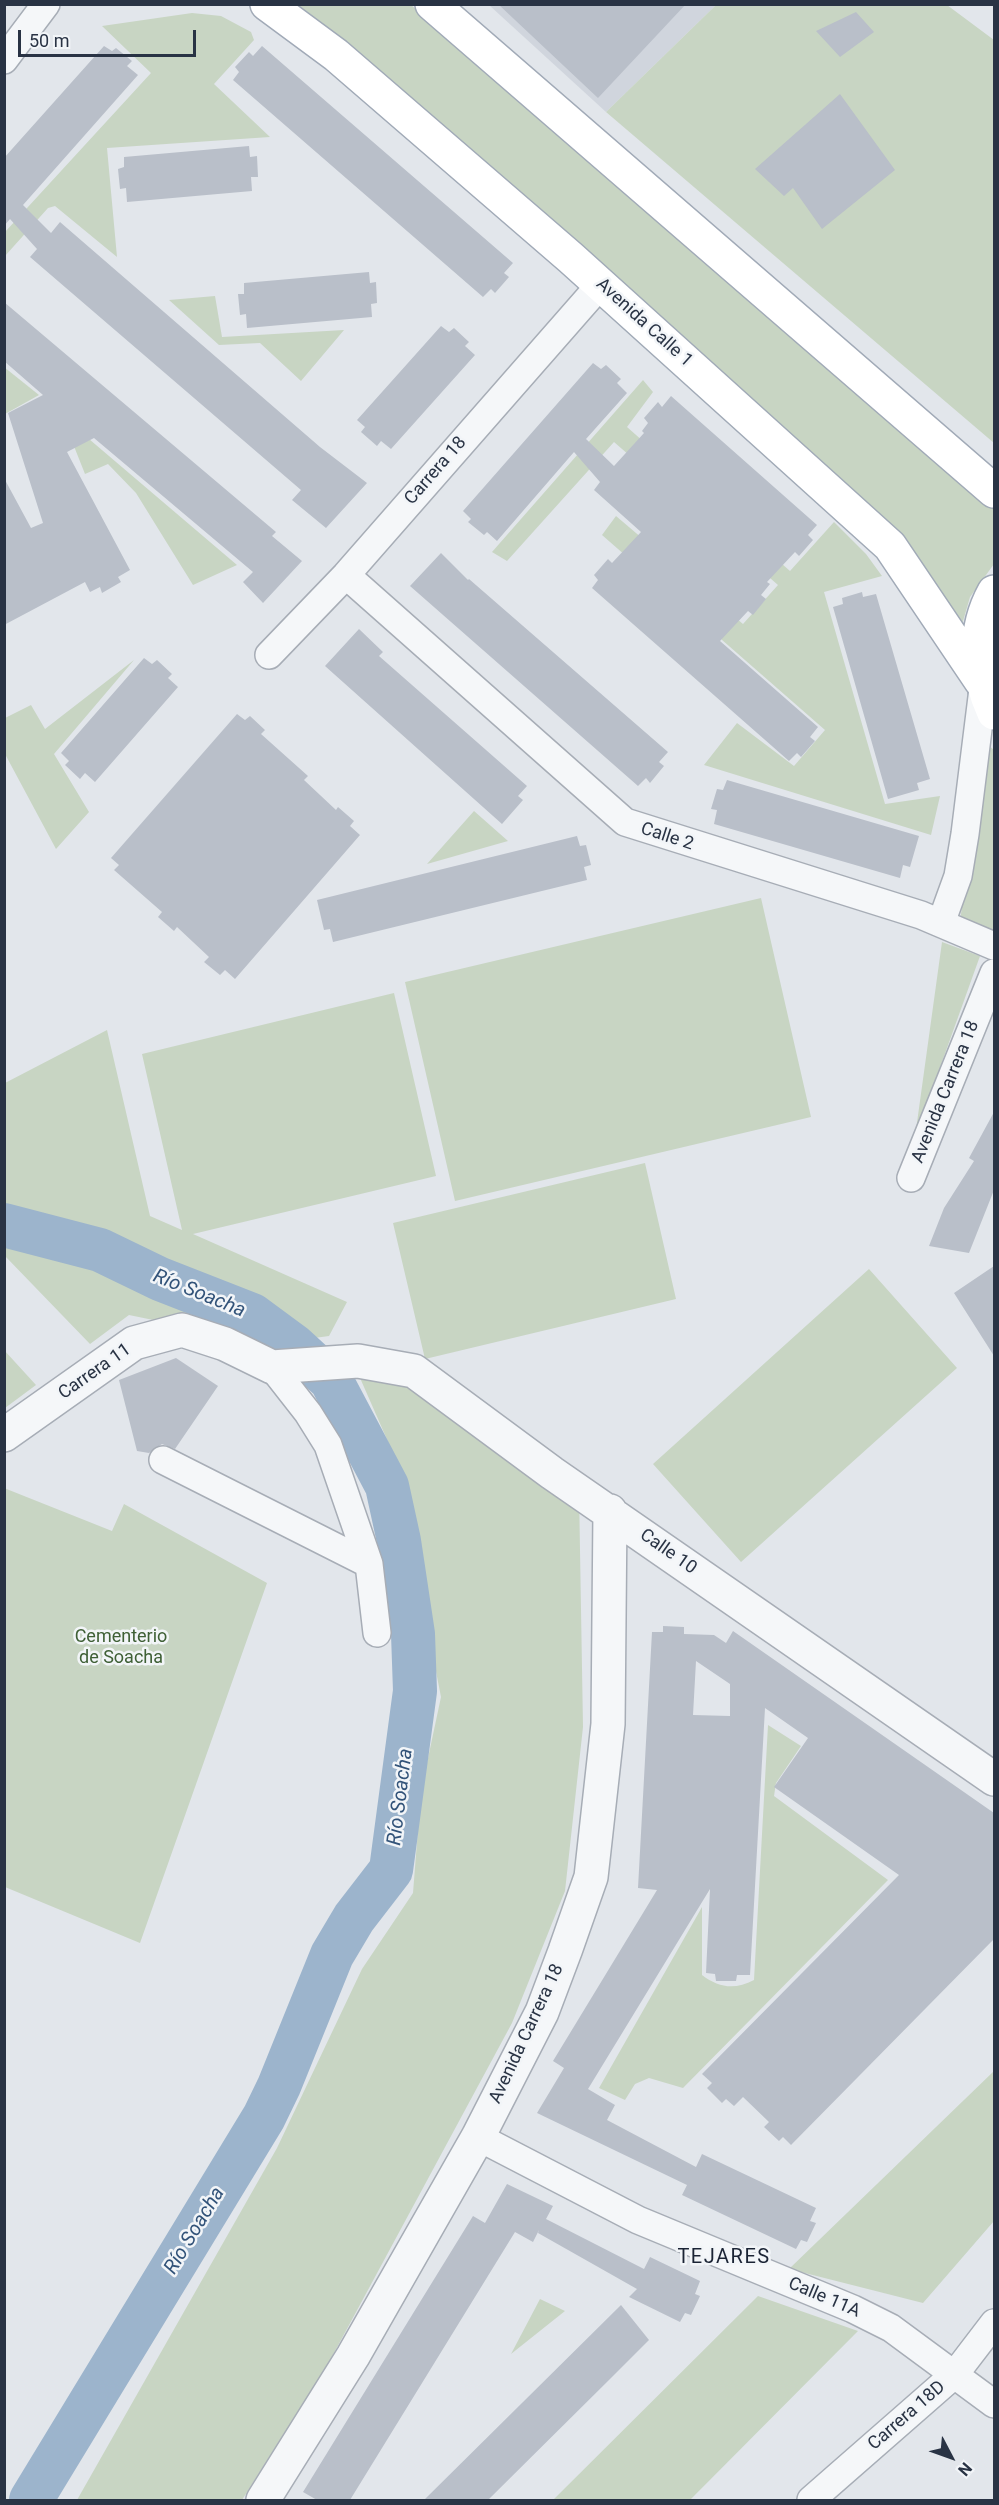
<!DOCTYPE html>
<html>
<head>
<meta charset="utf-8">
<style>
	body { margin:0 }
	#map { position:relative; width:999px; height:2505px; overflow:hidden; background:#e2e6eb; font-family:Roboto,sans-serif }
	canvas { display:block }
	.frame { position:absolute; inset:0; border:6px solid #293344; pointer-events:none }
	.north { position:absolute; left:921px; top:2427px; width:60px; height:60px; -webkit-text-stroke:4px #f2f5f8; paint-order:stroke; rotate:131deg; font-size:16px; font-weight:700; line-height:24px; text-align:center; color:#293344 }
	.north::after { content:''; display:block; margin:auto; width:21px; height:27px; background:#293344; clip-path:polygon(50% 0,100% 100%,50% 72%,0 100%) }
	.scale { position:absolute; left:18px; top:30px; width:178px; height:27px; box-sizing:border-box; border:3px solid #293344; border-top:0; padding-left:8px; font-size:18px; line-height:21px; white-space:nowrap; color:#293344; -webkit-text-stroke:4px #f2f5f8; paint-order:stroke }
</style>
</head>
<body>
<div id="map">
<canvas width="999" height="2505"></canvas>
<div class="frame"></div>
<div class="north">N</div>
<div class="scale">50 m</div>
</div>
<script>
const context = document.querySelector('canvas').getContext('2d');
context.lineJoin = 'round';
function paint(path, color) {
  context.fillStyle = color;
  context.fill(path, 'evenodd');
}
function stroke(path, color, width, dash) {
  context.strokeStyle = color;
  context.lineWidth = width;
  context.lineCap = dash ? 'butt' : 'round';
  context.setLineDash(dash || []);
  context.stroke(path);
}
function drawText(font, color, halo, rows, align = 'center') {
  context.font = font + ' Roboto,sans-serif';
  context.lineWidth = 5;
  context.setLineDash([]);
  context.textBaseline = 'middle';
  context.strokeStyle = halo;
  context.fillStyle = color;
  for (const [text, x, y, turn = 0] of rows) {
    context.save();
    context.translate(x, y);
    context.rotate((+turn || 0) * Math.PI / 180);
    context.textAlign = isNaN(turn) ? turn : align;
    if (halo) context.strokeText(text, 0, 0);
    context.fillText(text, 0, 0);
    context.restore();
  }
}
const built = new Path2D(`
	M 489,5 L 716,5 L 606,112 Z`);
const green = new Path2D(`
	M 292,5 L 411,5 L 994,502 L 994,564 L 970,597 L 961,628 Z
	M 716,5 L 947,5 L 994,40 L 994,443 L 606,112 Z
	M 192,13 L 221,16 L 251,32 L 254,40 L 214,84 L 270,137 L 107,148 L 117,257 L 55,206 L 48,208 L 5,256 L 5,232 L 151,73 L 102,26 Z
	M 215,296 L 222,337 L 344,330 L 301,381 L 260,343 L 219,345 L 169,300 Z
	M 4,367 L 39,395 L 5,414 L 4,414 Z
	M 643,380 L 653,392 L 627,427 L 790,571 L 834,522 L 866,554 L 882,576 L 824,592 L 885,804 L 940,796 L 931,835 L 704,765 L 737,723 L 794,766 L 825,730 L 602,535 L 616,516 L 743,624 L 778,585 L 614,442 L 507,561 L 492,552 Z
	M 62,416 L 237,565 L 193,585 L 136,493 L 108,464 L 85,474 Z
	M 134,660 L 54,754 L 89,812 L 56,849 L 5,754 L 5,718 L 31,705 L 45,729 Z
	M 988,745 L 994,750 L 994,931 L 960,920 Z
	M 474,811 L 508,841 L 427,864 Z
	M 761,898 L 811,1117 L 455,1201 L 405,982 Z
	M 942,942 L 980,956 L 915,1137 Z
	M 394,993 L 436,1176 L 193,1234 L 347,1302 L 329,1336 L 270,1344 L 129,1315 L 90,1344 L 5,1256 L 5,1083 L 107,1030 L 150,1216 L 182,1230 L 142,1054 Z
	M 645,1163 L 676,1299 L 425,1359 L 393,1223 Z
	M 869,1269 L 957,1368 L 741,1562 L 653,1464 Z
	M 4,1350 L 36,1385 L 5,1408 L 4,1408 Z
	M 353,1362 L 412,1378 L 579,1491 L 583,1727 L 565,1891 L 512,2023 L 328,2364 L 242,2500 L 77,2500 L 277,2148 L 362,1969 L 413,1893 L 421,1791 L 441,1697 L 414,1559 L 400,1469 Z
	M 4,1488 L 112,1531 L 124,1504 L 267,1583 L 140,1943 L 5,1887 Z
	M 768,1725 L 801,1746 L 776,1783 L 774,1796 L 888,1880 L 683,2088 L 649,2078 L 635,2084 L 625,2100 L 599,2088 L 702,1907 L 702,1975 C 719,1988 735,1990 754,1980 Z
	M 994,2071 L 994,2221 L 923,2303 L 789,2269 Z
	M 758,2296 L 858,2331 L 690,2500 L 554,2499 Z
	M 540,2299 L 565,2311 L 511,2354 Z`);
const river = new Path2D(`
	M 4,1225 L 100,1250 L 160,1279 L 252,1315 L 294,1346 L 331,1380 L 387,1486 L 399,1541 L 413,1634 L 415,1691 L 391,1870 L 354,1918 L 332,1955 L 279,2086 L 264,2117 L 31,2500`);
const building = new Path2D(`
	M 498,4 L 686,4 L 598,98 Z
	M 856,12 L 874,32 L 840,57 L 816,31 Z
	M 104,46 L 112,51 L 116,48 L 132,61 L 127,66 L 138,75 L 23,205 L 51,233 L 60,222 L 320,447 L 367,483 L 326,528 L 292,500 L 301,490 L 30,257 L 37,249 L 10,219 L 4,226 L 4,158 Z
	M 262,46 L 513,263 L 504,273 L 509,277 L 495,293 L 491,289 L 483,297 L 233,80 L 239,72 L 235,67 L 249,52 L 253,56 Z
	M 840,94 L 895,170 L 822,229 L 793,188 L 784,196 L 755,169 Z
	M 249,146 L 250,157 L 257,156 L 258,177 L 251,177 L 252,191 L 127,202 L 126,188 L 120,189 L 118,169 L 124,167 L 124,157 Z
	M 369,272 L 370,283 L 376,282 L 377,303 L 371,304 L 372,317 L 247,328 L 246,314 L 240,315 L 238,294 L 244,294 L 244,283 Z
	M 4,302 L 276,532 L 272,536 L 302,561 L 263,603 L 243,582 L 253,572 L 94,438 L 67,452 L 130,570 L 118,577 L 121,582 L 102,593 L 100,587 L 90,592 L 85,582 L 4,625 L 4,478 L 31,528 L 43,523 L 8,413 L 43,395 L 4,361 Z
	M 441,326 L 449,332 L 454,328 L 469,342 L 465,346 L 475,355 L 391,449 L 381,441 L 377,446 L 361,432 L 365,427 L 357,420 Z
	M 593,363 L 601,369 L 606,365 L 621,379 L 617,383 L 627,393 L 586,439 L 614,466 L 644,433 L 642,431 L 648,423 L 644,418 L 658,402 L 662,407 L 671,396 L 817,525 L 808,535 L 813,540 L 799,556 L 795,552 L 767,582 L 770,584 L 761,595 L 766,599 L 753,615 L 748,611 L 720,641 L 818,727 L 810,737 L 815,741 L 801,757 L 797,753 L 789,761 L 592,588 L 598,580 L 594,575 L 608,559 L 612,563 L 641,532 L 594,490 L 600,482 L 574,452 L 497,541 L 487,532 L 484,535 L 468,522 L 471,519 L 463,511 Z
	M 441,553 L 468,580 L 469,579 L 668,752 L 659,762 L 664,766 L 650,783 L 646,778 L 638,786 L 410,586 Z
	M 862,592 L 863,597 L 876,594 L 930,779 L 917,783 L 919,790 L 888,799 L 833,607 L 843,604 L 842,598 Z
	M 359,629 L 383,652 L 379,656 L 527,786 L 518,796 L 523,800 L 502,824 L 325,666 Z
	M 144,658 L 152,664 L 157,660 L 172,674 L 168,678 L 178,687 L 95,782 L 85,773 L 80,779 L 65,765 L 69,761 L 61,753 Z
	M 237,714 L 245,720 L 250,716 L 265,730 L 261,734 L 308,776 L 304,780 L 336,810 L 338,807 L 354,821 L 350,826 L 360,835 L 235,979 L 225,970 L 220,975 L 204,962 L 209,957 L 177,927 L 174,931 L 158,917 L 162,912 L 114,870 L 119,865 L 111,858 Z
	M 727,780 L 919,836 L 910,867 L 903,865 L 900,878 L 714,824 L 717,810 L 711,809 L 717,789 L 723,790 Z
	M 577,836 L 580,846 L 586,845 L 591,865 L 584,867 L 587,880 L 333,942 L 330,929 L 324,930 L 317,900 Z
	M 994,1112 L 994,1190 L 969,1253 L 929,1246 L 944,1208 L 974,1161 L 969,1158 Z
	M 994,1266 L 994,1356 L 954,1293 Z
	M 176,1358 L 218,1386 L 175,1449 L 162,1444 L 149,1453 L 137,1451 L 119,1380 Z
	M 663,1626 L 684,1627 L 684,1634 L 714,1635 L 726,1643 L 733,1631 L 994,1813 L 994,1939 L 791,2145 L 783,2137 L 779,2141 L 764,2127 L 769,2122 L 743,2097 L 734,2106 L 726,2099 L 722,2103 L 707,2088 L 712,2083 L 702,2074 L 899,1875 L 774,1787 L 808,1738 L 765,1708 L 750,1975 L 737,1975 L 736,1981 L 716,1981 L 715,1974 L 706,1973 L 710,1889 L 588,2089 L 615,2105 L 607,2120 L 696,2167 L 702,2154 L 816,2208 L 810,2221 L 816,2223 L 807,2242 L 801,2240 L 796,2249 L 682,2195 L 687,2185 L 537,2113 L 564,2068 L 553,2061 L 657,1890 L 638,1888 L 652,1632 L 663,1632 ZM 696,1661 L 730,1684 L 730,1716 L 693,1715 Z
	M 507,2184 L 553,2206 L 546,2219 L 644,2269 L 650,2257 L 700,2281 L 695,2294 L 700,2296 L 691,2315 L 685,2313 L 680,2322 L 629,2297 L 637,2289 L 538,2233 L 539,2230 L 533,2242 L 515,2232 L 350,2500 L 317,2500 L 303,2492 L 473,2216 L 485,2223 Z
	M 621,2305 L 649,2340 L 609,2380 L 488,2500 L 424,2500 Z`);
const minor = new Path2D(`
	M 4,60 L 46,4
	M 346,575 L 625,822 L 921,915 L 994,946
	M 269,655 L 346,575 L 601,284
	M 941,923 L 958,876 L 965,834 L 983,689
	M 911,1178 L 994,973
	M 272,1367 L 308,1413 L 328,1445 L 369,1564 L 377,1633
	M 163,1460 L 369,1564
	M 478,2137 L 638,2220 L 853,2309 L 891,2328 L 994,2404
	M 811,2500 L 955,2374 L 994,2323`);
const tertiary = new Path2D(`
	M 4,1435 L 134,1343 L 182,1330 L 225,1344 L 272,1367 L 358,1361 L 414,1371 L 552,1473 L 994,1779
	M 263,2500 L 353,2356 L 478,2137 L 542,2012 L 565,1951 L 591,1877 L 608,1724 L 610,1511`);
const primary = new Path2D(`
	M 267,4 L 336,55 L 571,258 L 890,546 L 981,681
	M 432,4 L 994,491
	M 994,592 C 972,632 976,674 994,713`);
const streetNames = [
	["Avenida Calle 1",644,323,42],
	["Carrera 18",436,471,-49],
	["Calle 2",667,837,18],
	["Avenida Carrera 18",946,1092,-68],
	["Carrera 11",95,1372,-35],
	["Calle 10",668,1552,35],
	["Avenida Carrera 18",527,2034,-65],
	["Calle 11A",824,2298,23],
	["Carrera 18D",907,2416,-41]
];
const parkNames = [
	["Cementerio",121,1637],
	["de Soacha",121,1658]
];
const waterNames = [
	["Río Soacha",199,1294,22],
	["Río Soacha",401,1797,-83],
	["Río Soacha",195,2231,-59]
];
const neighbourhoodNames = [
	["TEJARES",724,2258]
];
paint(built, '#d0d5dd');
paint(green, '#c8d5c3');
stroke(river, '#9cb4cc', 44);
paint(building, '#b9bfc9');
stroke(minor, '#a7adb6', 30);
stroke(tertiary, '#a7adb6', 36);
stroke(primary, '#a1aab7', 36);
stroke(minor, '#f5f7f9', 27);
stroke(tertiary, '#f5f7f9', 33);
stroke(primary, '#fff', 33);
drawText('18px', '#293344', '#f2f5f8', streetNames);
drawText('18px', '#3f6036', '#f2f5f8', parkNames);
drawText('italic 20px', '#325379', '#f2f5f8', waterNames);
context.letterSpacing = '1.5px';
drawText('20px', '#1b2435', '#f2f5f8', neighbourhoodNames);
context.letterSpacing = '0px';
</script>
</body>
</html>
